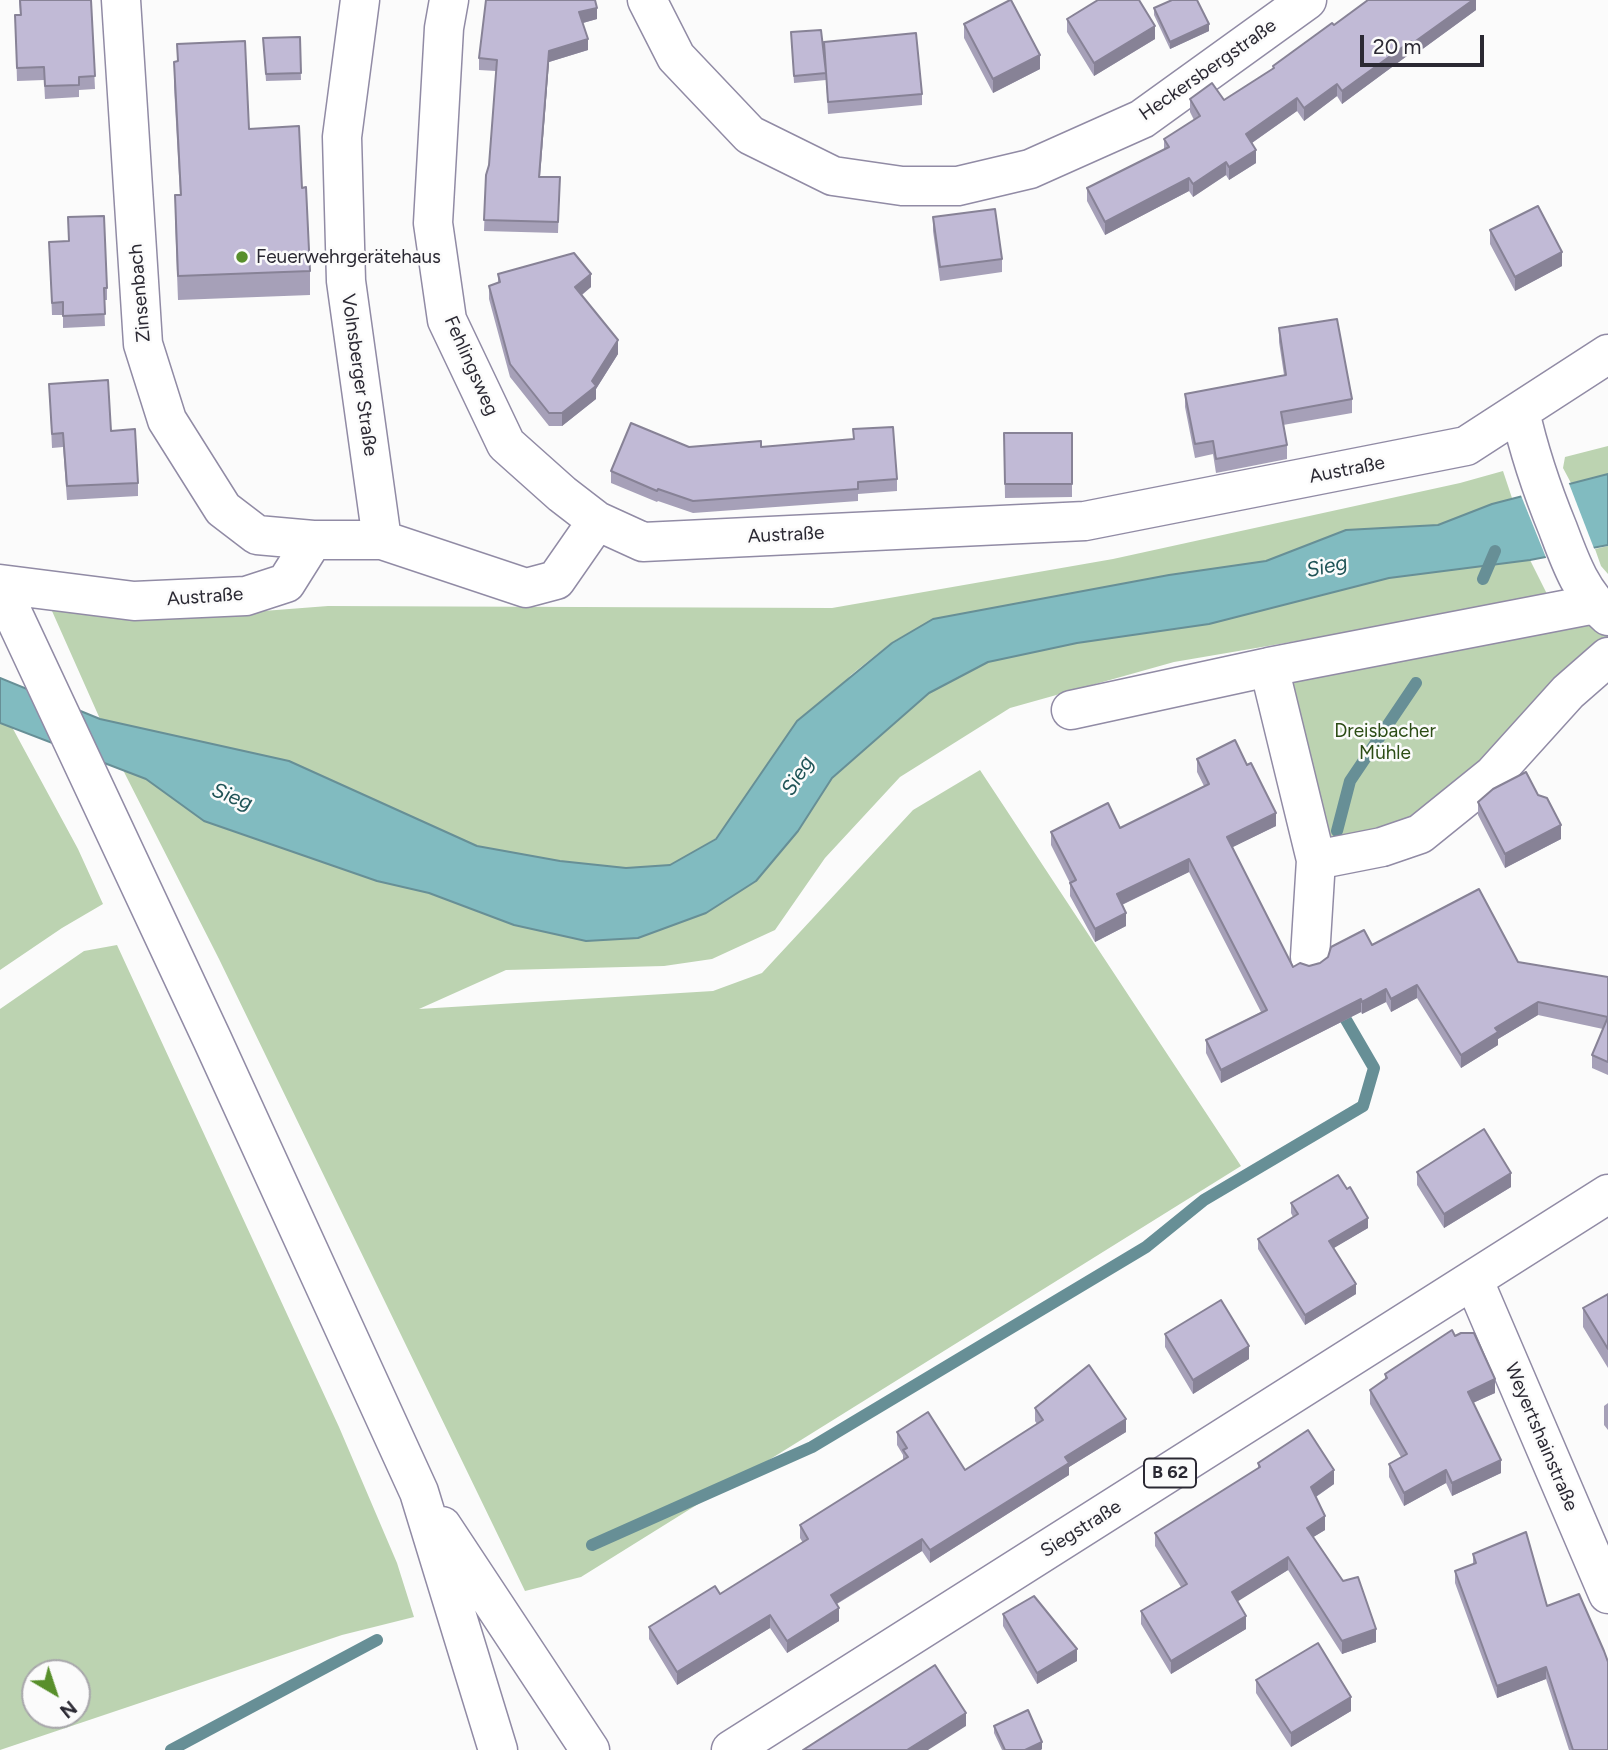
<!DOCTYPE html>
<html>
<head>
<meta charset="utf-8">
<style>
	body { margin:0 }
	#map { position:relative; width:1608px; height:1750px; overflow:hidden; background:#fbfbfb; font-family:Figtree,sans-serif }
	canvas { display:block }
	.north { position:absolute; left:21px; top:1659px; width:70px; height:70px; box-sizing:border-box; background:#fbfbfb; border:2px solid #a8a7ab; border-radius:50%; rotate:141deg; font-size:19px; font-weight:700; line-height:28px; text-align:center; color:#2b2933 }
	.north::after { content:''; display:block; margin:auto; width:24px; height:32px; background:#588f2b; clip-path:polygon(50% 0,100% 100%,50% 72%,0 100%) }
	.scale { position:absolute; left:1360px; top:35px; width:124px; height:32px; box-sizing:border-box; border:4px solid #2b2933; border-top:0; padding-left:9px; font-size:21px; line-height:24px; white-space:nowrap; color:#2b2933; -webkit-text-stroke:5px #fbfbfb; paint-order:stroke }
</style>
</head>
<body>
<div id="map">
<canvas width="1608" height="1750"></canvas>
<div class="north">N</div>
<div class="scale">20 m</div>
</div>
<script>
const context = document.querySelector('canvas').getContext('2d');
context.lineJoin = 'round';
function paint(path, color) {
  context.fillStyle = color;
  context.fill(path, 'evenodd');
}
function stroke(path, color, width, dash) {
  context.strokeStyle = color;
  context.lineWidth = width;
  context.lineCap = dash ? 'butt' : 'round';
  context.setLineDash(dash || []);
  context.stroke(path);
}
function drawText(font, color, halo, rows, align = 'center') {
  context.font = font + ' Figtree,sans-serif';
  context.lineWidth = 5;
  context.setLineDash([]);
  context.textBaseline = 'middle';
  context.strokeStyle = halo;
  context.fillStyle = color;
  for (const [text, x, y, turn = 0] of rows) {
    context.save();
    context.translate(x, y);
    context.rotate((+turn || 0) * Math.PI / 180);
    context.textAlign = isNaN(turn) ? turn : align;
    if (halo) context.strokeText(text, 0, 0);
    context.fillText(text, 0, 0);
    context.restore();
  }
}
const green = new Path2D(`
	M 1608,446 L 1608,474 L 1571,483 L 1563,468 L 1565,457 Z
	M 1503,471 L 1512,498 L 1438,525 L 1346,530 L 1266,561 L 1169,575 L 933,619 L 891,643 L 851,675 L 751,790 L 715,839 L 671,865 L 626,868 L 560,861 L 477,846 L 289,761 L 100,719 L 52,611 L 173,618 L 328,606 L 832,608 L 1113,559 L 1460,483 Z
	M 1608,546 L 1608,574 L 1601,566 L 1595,549 Z
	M 1530,560 L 1549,598 L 1174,662 L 1010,708 L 900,777 L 825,858 L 775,930 L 712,959 L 664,966 L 506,970 L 419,1009 L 713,991 L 762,973 L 913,810 L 980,770 L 1241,1166 L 581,1577 L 525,1591 L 219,959 L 123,770 L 146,779 L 204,821 L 377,881 L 429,893 L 514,925 L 798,831 L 832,778 L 929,693 L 988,662 L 1077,643 L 1209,624 L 1389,578 Z
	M 1608,616 L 1608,657 L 1420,834 L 1316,860 L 1269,667 Z
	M 0,722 L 12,727 L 78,849 L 103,904 L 62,928 L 0,970 Z
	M 117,945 L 339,1427 L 397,1563 L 414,1617 L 342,1635 L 0,1750 L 0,1009 L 84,951 ZM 35,1673 L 77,1673 L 77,1715 L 35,1715 Z`);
const water = new Path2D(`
	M 1608,474 L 1608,545 L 1530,560 L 1389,578 L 1209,624 L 1077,643 L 988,662 L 929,693 L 832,778 L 798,831 L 756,881 L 706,913 L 638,938 L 586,941 L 514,925 L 429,893 L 377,881 L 204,821 L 146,779 L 0,723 L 0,678 L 100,719 L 289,761 L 477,846 L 560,861 L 626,868 L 670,865 L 716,839 L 797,721 L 892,643 L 933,619 L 1169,575 L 1266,561 L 1346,530 L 1438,525 L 1492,504 Z`);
const pier = new Path2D(`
	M 1568,481 L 1595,551 L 1547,560 L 1520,493 Z`);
const stream = new Path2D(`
	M 1483,579 L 1495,551
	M 1337,831 L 1350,781 L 1416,683
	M 592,1545 L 812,1447 L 1146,1247 L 1204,1200 L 1363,1106 L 1374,1068 L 1338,1006
	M 171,1750 L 377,1640`);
const minor = new Path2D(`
	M 121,0 L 143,344 L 167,420 L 223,509 L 257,535 L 313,540 L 382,540 L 526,588 L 556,580 L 597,521 L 643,542 L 1085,521 L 1466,446 L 1608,354
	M 360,0 L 342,137 L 346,281 L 382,540
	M 449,0 L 444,28 L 433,223 L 447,320 L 506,444 L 562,494 L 597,521
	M 647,0 L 676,57 L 750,135 L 833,176 L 902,186 L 958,186 L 1030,169 L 1142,119 L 1307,0
	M 1520,411 C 1529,452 1542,490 1558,529 C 1570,561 1581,593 1608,616
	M 0,584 L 134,601 L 246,596 L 286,583 L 313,540
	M 0,586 L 212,1039 L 419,1492 L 498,1750
	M 1269,667 L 1316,860 L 1310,957
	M 1071,710 L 1269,667 L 1595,604
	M 1316,860 L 1382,847 L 1420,834 L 1493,775 L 1568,692 L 1608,657
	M 1474,1281 L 1608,1594
	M 442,1526 L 590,1750`);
const major = new Path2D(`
	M 731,1750 L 1608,1194`);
const wall = new Path2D(`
	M 19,0 L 91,0 L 95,89 L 79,90 L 79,97 L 45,99 L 44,80 L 17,81 L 15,15 L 20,15 Z
	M 486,0 L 597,19 L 583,23 L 588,50 L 549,62 L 540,177 L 560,177 L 558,233 L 484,231 L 486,175 L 489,165 L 496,71 L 479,70 L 479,58 Z
	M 1476,0 L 1476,10 L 1413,56 L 1411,53 L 1342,104 L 1337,96 L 1304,121 L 1297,111 L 1252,143 L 1256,163 L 1229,180 L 1226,175 L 1193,197 L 1189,191 L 1105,235 L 1087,201 L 1087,188 L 1164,149 L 1164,139 L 1194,120 L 1190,112 L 1190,99 L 1224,100 L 1273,69 L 1273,66 L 1334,25 Z
	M 1154,8 L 1209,31 L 1170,49 L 1154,15 Z
	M 1067,19 L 1155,39 L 1094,76 L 1067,32 Z
	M 964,24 L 1040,69 L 993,93 L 964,38 Z
	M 791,32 L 824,61 L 922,94 L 922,105 L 828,114 L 826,77 L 826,80 L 794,83 Z
	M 300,37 L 301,80 L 266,81 L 263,38 Z
	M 177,44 L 249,129 L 302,188 L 310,271 L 310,295 L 178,300 L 175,219 L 175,195 L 180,195 L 174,86 L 174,62 L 177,62 Z
	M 933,217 L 1002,259 L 1002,272 L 940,281 L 933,231 Z
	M 1490,230 L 1562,266 L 1515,291 L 1490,244 Z
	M 49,242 L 107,288 L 107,300 L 104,300 L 105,326 L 63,328 L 63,315 L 52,315 Z
	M 498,274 L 591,287 L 582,295 L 618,354 L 596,389 L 596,399 L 562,426 L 549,426 L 510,377 L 489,299 L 489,286 L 498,283 Z
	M 1279,328 L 1352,399 L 1352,413 L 1283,425 L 1287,445 L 1287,459 L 1216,473 L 1213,454 L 1195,458 L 1185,407 L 1185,394 L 1284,375 L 1279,342 Z
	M 49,384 L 111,431 L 138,483 L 138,496 L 67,500 L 63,447 L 52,448 Z
	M 853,429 L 897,479 L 897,491 L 858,494 L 858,501 L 693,513 L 658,501 L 657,502 L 611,483 L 611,471 L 689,447 L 761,447 L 853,439 Z
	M 1004,433 L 1072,433 L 1072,497 L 1005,498 Z
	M 1197,759 L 1276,826 L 1232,847 L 1293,967 L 1309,966 L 1320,963 L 1372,945 L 1518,962 L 1608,977 L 1608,1075 L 1592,1068 L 1592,1055 L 1603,1029 L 1538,1015 L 1498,1039 L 1498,1045 L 1461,1068 L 1417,998 L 1391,1012 L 1386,1002 L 1362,1014 L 1361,1012 L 1221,1083 L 1206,1053 L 1206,1040 L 1261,1012 L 1189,872 L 1122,905 L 1126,926 L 1095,942 L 1070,896 L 1070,883 L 1051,845 L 1051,832 L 1120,828 L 1204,786 L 1197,772 Z
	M 1478,802 L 1561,839 L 1505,868 L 1478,815 Z
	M 1417,1172 L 1511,1187 L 1444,1228 L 1417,1185 Z
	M 1291,1203 L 1368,1228 L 1333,1248 L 1356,1294 L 1305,1325 L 1258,1249 L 1258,1239 L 1293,1217 L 1291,1213 Z
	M 1608,1294 L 1608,1368 L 1583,1327 L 1583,1308 Z
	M 1165,1334 L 1249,1359 L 1193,1394 L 1165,1347 Z
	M 1455,1336 L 1495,1393 L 1473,1403 L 1501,1473 L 1452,1496 L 1446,1483 L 1404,1506 L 1389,1477 L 1389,1464 L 1401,1457 L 1370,1404 L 1370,1390 L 1385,1380 L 1385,1374 Z
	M 1608,1403 L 1608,1430 L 1604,1425 L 1604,1406 Z
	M 1035,1408 L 1126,1432 L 1069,1467 L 1069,1475 L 930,1563 L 922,1551 L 837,1604 L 839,1621 L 787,1653 L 770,1628 L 677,1685 L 649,1639 L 649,1627 L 720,1594 L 803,1543 L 800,1538 L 800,1525 L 903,1461 L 903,1455 L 897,1445 L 897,1432 L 965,1470 L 1037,1424 L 1035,1421 Z
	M 1258,1463 L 1334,1484 L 1316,1497 L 1325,1530 L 1313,1537 L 1376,1642 L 1342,1654 L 1288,1570 L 1237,1601 L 1246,1629 L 1171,1674 L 1141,1624 L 1141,1611 L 1181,1587 L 1155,1546 L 1155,1533 L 1258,1469 Z
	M 1473,1554 L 1547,1606 L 1608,1750 L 1569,1750 L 1546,1679 L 1497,1698 L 1455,1583 L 1455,1571 L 1473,1564 Z
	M 1003,1614 L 1077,1661 L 1037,1684 L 1003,1626 Z
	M 1256,1680 L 1351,1711 L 1291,1747 L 1256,1693 Z
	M 994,1726 L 1042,1749 L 1002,1750 L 994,1733 Z`);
const shadedWall = new Path2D(`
	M 1473,0 L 1476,0 L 1476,10 L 1413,56 L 1413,43 Z
	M 597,8 L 597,19 L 579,24 L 579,12 Z
	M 1209,24 L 1209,31 L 1170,49 L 1170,42 Z
	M 1155,26 L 1155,39 L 1094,76 L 1094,63 Z
	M 588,39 L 588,50 L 549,62 L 539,188 L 549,51 Z
	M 1411,41 L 1411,53 L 1342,104 L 1342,91 Z
	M 1040,55 L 1040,69 L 993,93 L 993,79 Z
	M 1337,84 L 1337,96 L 1304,121 L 1304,108 Z
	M 1297,98 L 1297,111 L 1246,147 L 1246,134 Z
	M 1256,150 L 1256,163 L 1229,180 L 1229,167 Z
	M 1226,162 L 1226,175 L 1193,197 L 1193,184 Z
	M 1189,178 L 1189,191 L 1105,235 L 1105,222 Z
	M 1562,252 L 1562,266 L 1515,291 L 1515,277 Z
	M 591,274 L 591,287 L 575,300 L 575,287 Z
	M 618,340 L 618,354 L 596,389 L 596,399 L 562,426 L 562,413 L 592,381 Z
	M 1276,813 L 1276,826 L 1227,850 L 1227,837 Z
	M 1561,825 L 1561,839 L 1505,868 L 1505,854 Z
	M 1189,859 L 1189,872 L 1117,907 L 1117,894 Z
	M 1126,913 L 1126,926 L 1095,942 L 1095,929 Z
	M 1417,985 L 1417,998 L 1391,1012 L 1391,999 Z
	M 1386,989 L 1386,1002 L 1362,1014 L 1362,1002 Z
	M 1361,999 L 1361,1012 L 1221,1083 L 1221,1070 Z
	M 1538,1002 L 1538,1015 L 1498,1039 L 1498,1045 L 1461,1068 L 1461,1055 L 1495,1028 Z
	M 1511,1173 L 1511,1187 L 1444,1228 L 1444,1214 Z
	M 1368,1218 L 1368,1228 L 1329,1251 L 1329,1241 Z
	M 1356,1284 L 1356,1294 L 1305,1325 L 1305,1315 Z
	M 1249,1346 L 1249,1359 L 1193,1394 L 1193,1380 Z
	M 1495,1379 L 1495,1393 L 1468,1405 L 1468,1392 Z
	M 1126,1419 L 1126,1432 L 1069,1467 L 1069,1475 L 930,1563 L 930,1550 L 1065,1457 Z
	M 1501,1460 L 1501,1473 L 1452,1496 L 1452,1483 Z
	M 1334,1470 L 1334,1484 L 1311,1500 L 1311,1487 Z
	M 1446,1470 L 1446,1483 L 1404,1506 L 1404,1493 Z
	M 1325,1516 L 1325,1530 L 1307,1541 L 1307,1528 Z
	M 922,1539 L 922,1551 L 831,1607 L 831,1595 Z
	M 1288,1557 L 1288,1570 L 1232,1605 L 1232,1592 Z
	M 839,1608 L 839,1621 L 787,1653 L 787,1641 Z
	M 770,1615 L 770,1628 L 677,1685 L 677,1672 Z
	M 1246,1616 L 1246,1629 L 1171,1674 L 1171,1661 Z
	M 1376,1629 L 1376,1642 L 1342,1654 L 1342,1641 Z
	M 1077,1649 L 1077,1661 L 1037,1684 L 1037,1673 Z
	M 1546,1667 L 1546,1679 L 1497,1698 L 1497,1686 Z
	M 1351,1697 L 1351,1711 L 1291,1747 L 1291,1733 Z
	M 966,1713 L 966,1726 L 928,1750 L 907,1750 Z
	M 1042,1742 L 1042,1749 L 1041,1750 L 1025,1750 Z`);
const building = new Path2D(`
	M 20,0 L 91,0 L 95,76 L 79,77 L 79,85 L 45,86 L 44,67 L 17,68 L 15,15 L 21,15 Z
	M 486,0 L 595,0 L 597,8 L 579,12 L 588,39 L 549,51 L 539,177 L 560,177 L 558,222 L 484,220 L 486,175 L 489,165 L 497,60 L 479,58 Z
	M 1010,0 L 1011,0 L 1040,55 L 993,79 L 964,24 Z
	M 1098,0 L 1139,0 L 1155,26 L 1094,63 L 1067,19 Z
	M 1172,0 L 1197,0 L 1209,24 L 1170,42 L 1154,8 Z
	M 1368,0 L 1473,0 L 1413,43 L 1411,41 L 1342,91 L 1337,84 L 1304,108 L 1297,98 L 1246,134 L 1256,150 L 1229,167 L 1226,162 L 1193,184 L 1189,178 L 1105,222 L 1087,188 L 1169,147 L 1164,139 L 1200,116 L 1190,99 L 1212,83 L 1224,100 L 1274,68 L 1273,66 L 1332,23 L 1334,25 Z
	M 821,30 L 826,73 L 794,76 L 791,32 Z
	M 916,33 L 922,94 L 828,102 L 824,42 Z
	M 300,37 L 301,73 L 266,74 L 263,38 Z
	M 245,41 L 249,129 L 299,126 L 302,188 L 306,187 L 310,271 L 178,276 L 175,195 L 181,195 L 174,62 L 178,61 L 177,44 Z
	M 1538,206 L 1562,252 L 1515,277 L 1490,230 Z
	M 995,209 L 1002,259 L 940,267 L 933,217 Z
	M 104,216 L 107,288 L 104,288 L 105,314 L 63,316 L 63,302 L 52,303 L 49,242 L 69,241 L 68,217 Z
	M 574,253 L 591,274 L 575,287 L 618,340 L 592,381 L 596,386 L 562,413 L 549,413 L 510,364 L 489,286 L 500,282 L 498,274 Z
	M 1337,319 L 1352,399 L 1281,412 L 1287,445 L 1216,459 L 1213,441 L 1195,444 L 1185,394 L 1286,375 L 1279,328 Z
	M 108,380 L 111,431 L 135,429 L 138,483 L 67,486 L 63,433 L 52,434 L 49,384 Z
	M 631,423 L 689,447 L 761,441 L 761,447 L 854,439 L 853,429 L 893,427 L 897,479 L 858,482 L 858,489 L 693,501 L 658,489 L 657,491 L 611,471 Z
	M 1004,433 L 1072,433 L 1072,484 L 1005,484 Z
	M 1235,740 L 1247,765 L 1251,763 L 1276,813 L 1227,837 L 1293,967 L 1300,963 L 1309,966 L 1320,963 L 1328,957 L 1331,947 L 1364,930 L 1372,945 L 1479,889 L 1518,962 L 1608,977 L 1608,1062 L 1592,1055 L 1608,1017 L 1538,1002 L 1495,1028 L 1498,1032 L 1461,1055 L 1417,985 L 1391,999 L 1386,989 L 1362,1002 L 1361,999 L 1221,1070 L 1206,1040 L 1267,1010 L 1189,859 L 1117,894 L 1126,913 L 1095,929 L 1070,883 L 1076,880 L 1051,832 L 1108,803 L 1120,828 L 1209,784 L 1197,759 Z
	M 1526,772 L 1538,795 L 1547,798 L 1561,825 L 1505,854 L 1478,802 L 1493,789 Z
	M 1484,1129 L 1511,1173 L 1444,1214 L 1417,1172 Z
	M 1338,1175 L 1347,1189 L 1350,1187 L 1368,1218 L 1329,1241 L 1356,1284 L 1305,1315 L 1258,1239 L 1298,1214 L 1291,1203 Z
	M 1608,1294 L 1608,1349 L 1583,1308 Z
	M 1221,1300 L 1249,1346 L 1193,1380 L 1165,1334 Z
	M 1452,1330 L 1455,1336 L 1461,1333 L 1474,1333 L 1495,1379 L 1468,1392 L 1501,1460 L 1452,1483 L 1446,1470 L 1404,1493 L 1389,1464 L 1407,1454 L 1370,1390 L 1387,1378 L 1385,1374 Z
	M 1089,1365 L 1126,1419 L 1065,1457 L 1069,1463 L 930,1550 L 922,1539 L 831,1595 L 839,1608 L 787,1641 L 770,1615 L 677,1672 L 649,1627 L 715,1586 L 720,1594 L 808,1539 L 800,1525 L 908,1457 L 903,1450 L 907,1448 L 897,1432 L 928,1412 L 965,1470 L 1043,1420 L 1035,1408 Z
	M 1308,1430 L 1334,1470 L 1311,1487 L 1325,1516 L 1307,1528 L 1343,1581 L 1358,1577 L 1376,1629 L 1342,1641 L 1288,1557 L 1232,1592 L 1246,1616 L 1171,1661 L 1141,1611 L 1187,1584 L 1155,1533 L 1260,1467 L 1258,1463 Z
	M 1526,1532 L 1547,1606 L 1579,1594 L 1604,1651 L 1608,1662 L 1608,1750 L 1573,1750 L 1546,1667 L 1497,1686 L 1455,1571 L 1476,1563 L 1473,1554 Z
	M 1034,1596 L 1077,1649 L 1037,1673 L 1003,1614 Z
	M 1318,1643 L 1351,1697 L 1291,1733 L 1256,1680 Z
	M 935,1665 L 966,1713 L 907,1750 L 803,1750 Z
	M 1028,1710 L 1042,1742 L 1025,1750 L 1005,1750 L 994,1726 Z`);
const markers = [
	[242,257,7,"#588f2b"]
];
const shields = [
	[1170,1473,52]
];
const shieldNames = [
	["B 62",1170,1473]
];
const streetNames = [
	["Heckersbergstraße",1208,70,-35],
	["Zinsenbach",140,293,-95],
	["Fehlingsweg",471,366,66],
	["Volnsberger Straße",359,375,82],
	["Austraße",1347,470,-11],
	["Austraße",786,535,-3],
	["Austraße",205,597,-4],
	["Weyertshainstraße",1541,1437,67],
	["Siegstraße",1081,1529,-32]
];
const poiNames = [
	["Feuerwehrgerätehaus",256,257]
];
const parkNames = [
	["Dreisbacher",1385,731],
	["Mühle",1385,753]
];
const waterNames = [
	["Sieg",1327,567,-12],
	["Sieg",798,776,-58],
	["Sieg",232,797,21]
];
paint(green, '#bcd3b1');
paint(water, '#81bbc0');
stroke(water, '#678f96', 2);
paint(pier, '#fbfbfb');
stroke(stream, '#678f96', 12);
stroke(minor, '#918ba5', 41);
stroke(major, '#918ba5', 41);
stroke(minor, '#fff', 38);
stroke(major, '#fff', 38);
paint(wall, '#a6a0b8');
paint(shadedWall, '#878296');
paint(building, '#c1bad6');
stroke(building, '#878296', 2);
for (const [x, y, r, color] of markers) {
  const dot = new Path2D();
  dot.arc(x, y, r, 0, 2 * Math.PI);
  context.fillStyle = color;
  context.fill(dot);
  stroke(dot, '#fbfbfb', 2.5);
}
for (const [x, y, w] of shields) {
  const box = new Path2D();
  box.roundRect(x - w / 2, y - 14.5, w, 29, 5);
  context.fillStyle = '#fbfbfb';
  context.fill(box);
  stroke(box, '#2b2933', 2);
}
drawText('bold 18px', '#2b2933', null, shieldNames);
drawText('19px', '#2b2933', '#fbfbfb', streetNames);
drawText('19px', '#2b2933', '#fbfbfb', poiNames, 'left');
drawText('19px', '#2c4c15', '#fbfbfb', parkNames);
drawText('italic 21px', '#205457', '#fbfbfb', waterNames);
</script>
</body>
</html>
